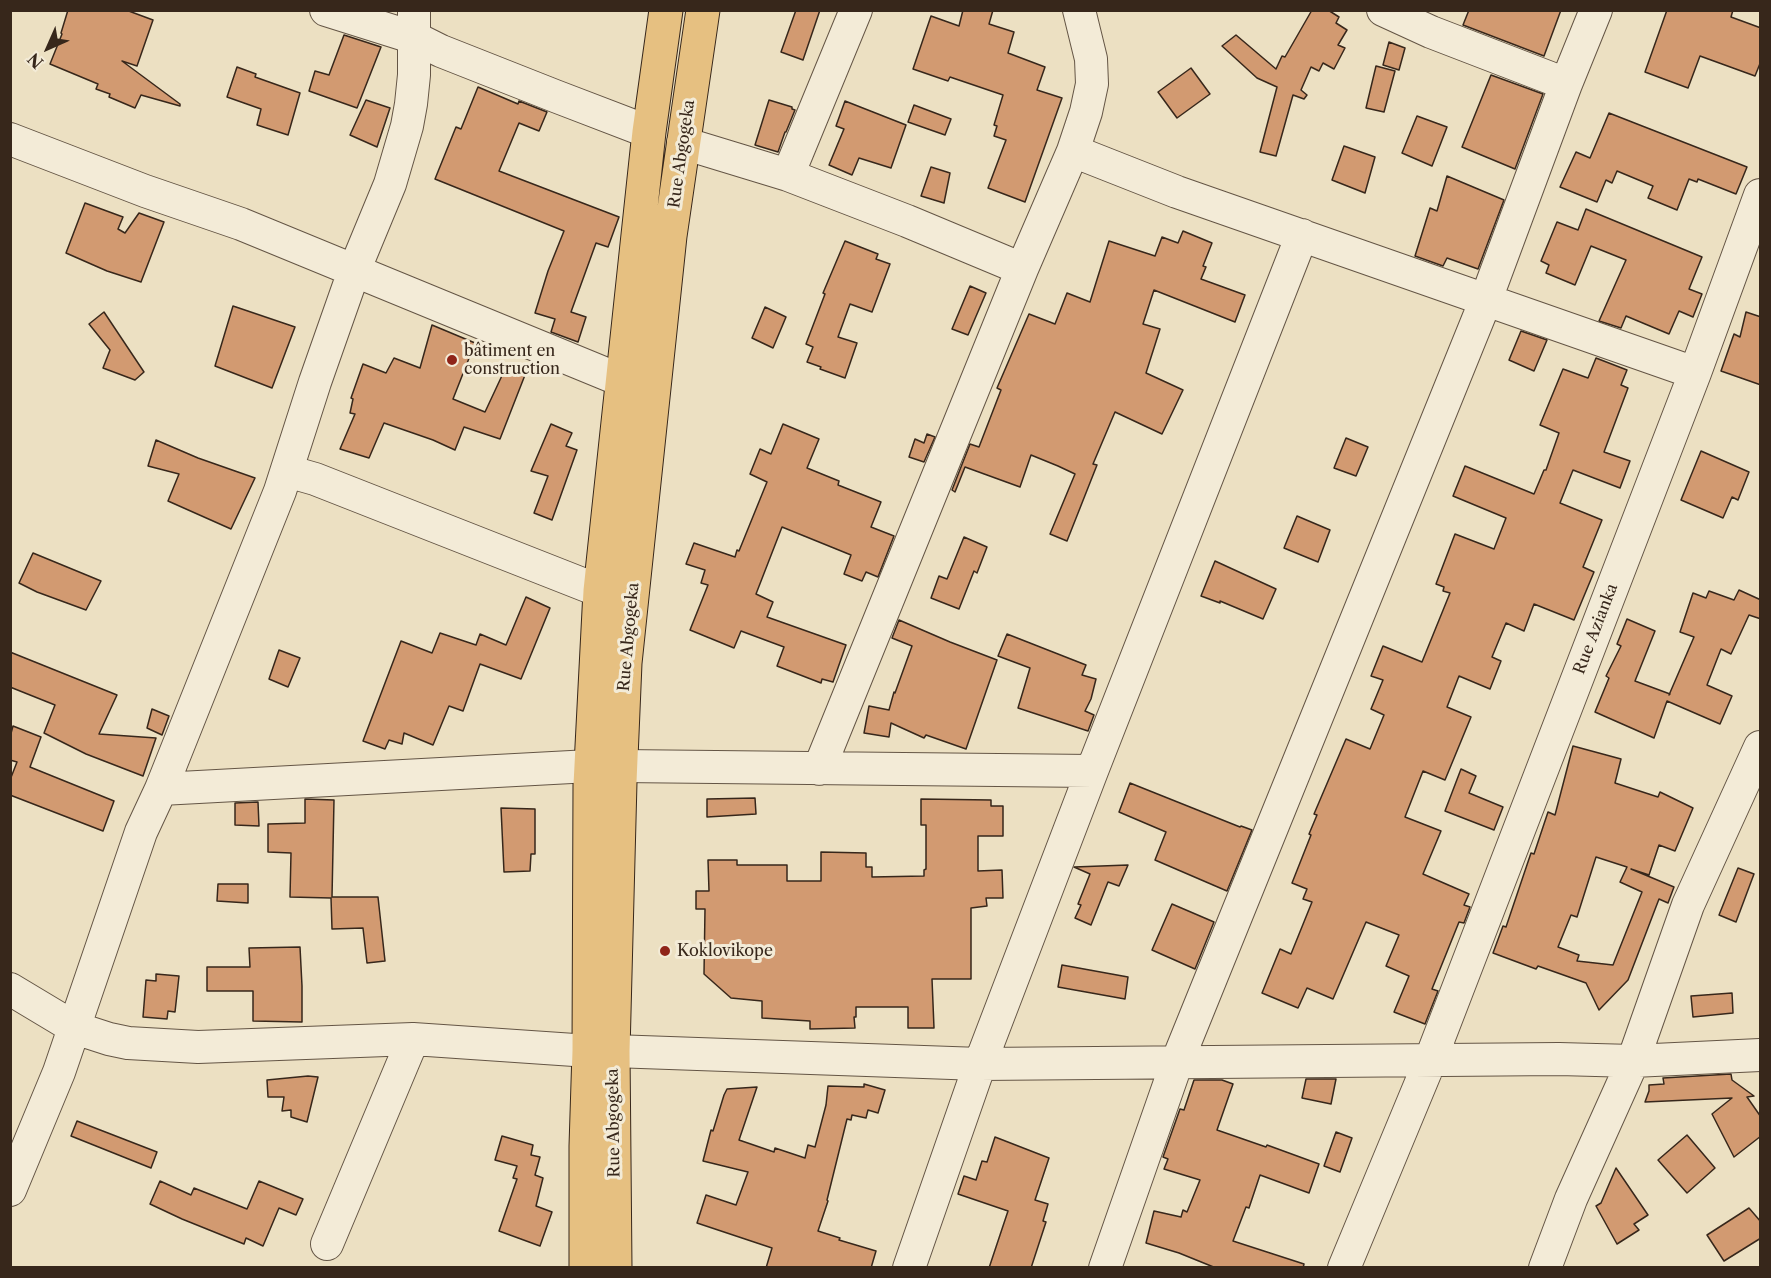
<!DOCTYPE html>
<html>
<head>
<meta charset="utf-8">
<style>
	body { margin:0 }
	#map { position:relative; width:1771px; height:1278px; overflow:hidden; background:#ece0c2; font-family:"Libre Caslon Text",serif }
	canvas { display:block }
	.frame { position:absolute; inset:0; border:12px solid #37271b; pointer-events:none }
	.north { position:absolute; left:18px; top:18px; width:60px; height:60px; -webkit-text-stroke:4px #f3ebd7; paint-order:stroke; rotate:225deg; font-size:16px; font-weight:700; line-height:24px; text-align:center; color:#37271b }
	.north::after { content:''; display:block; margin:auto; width:21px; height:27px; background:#37271b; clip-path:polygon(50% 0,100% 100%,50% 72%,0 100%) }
</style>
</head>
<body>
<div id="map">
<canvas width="1771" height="1278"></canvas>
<div class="frame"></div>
<div class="north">N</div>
</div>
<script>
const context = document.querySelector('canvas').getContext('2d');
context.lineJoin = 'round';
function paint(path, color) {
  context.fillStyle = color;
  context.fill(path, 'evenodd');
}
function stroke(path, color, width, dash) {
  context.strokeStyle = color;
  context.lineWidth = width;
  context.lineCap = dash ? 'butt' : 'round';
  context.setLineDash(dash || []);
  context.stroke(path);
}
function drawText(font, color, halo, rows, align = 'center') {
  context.font = font + ' "Libre Caslon Text",serif';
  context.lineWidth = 6;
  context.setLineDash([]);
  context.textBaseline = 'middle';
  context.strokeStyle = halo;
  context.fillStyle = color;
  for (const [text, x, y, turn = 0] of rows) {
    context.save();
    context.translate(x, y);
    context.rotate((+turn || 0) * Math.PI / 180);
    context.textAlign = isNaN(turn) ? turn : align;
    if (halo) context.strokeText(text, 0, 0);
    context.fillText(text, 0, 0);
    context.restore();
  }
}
const building = new Path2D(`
	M 68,10 L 126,10 L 153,20 L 137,66 L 122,61 L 180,104 L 180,106 L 141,95 L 135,108 L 109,97 L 110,94 L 96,89 L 98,84 L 50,64 L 62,34 L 61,33 Z
	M 796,10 L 820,10 L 803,60 L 781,52 Z
	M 963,10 L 993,10 L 989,24 L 1014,32 L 1008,53 L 1045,67 L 1037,90 L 1062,98 L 1025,202 L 988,188 L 1006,140 L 994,136 L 997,126 L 994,125 L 1003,95 L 950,77 L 948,81 L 913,69 L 931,16 L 959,26 Z
	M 1312,10 L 1328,10 L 1339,17 L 1336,23 L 1347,30 L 1338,45 L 1345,48 L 1334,69 L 1323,63 L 1319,71 L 1311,67 L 1301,90 L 1307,95 L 1304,99 L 1293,95 L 1276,156 L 1260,152 L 1277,87 L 1257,78 L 1222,46 L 1236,35 L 1276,69 L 1282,56 L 1285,57 Z
	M 1469,10 L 1561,10 L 1544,56 L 1463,25 Z
	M 1667,10 L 1733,10 L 1731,17 L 1761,28 L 1761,61 L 1755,76 L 1700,56 L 1688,88 L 1645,72 Z
	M 344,35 L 381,47 L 357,108 L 309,91 L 315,71 L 329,75 Z
	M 1389,42 L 1405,48 L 1399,70 L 1383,65 Z
	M 1376,66 L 1395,71 L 1384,112 L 1366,108 Z
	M 237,67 L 256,74 L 255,77 L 300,93 L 288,135 L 257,125 L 261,109 L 227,97 Z
	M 1191,68 L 1210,94 L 1177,118 L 1158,92 Z
	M 1491,75 L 1543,94 L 1515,169 L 1462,147 Z
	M 478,87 L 518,104 L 519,101 L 547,112 L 539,131 L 519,123 L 499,171 L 619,217 L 608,247 L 596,243 L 571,312 L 586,317 L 578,342 L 551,332 L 555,319 L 535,313 L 548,271 L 564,231 L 435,179 L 456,127 L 461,129 Z
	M 366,100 L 390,108 L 377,147 L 350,135 Z
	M 769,100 L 792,107 L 792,109 L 795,110 L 786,132 L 785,132 L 778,152 L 755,145 Z
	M 845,101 L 906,125 L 891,168 L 859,158 L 852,175 L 829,165 L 844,129 L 836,126 Z
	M 914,105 L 951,119 L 945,135 L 908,122 Z
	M 1609,113 L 1747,167 L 1736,194 L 1698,179 L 1697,182 L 1689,179 L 1677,210 L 1648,198 L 1653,186 L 1617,171 L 1612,183 L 1606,180 L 1597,202 L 1560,187 L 1576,152 L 1590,158 Z
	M 1417,116 L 1447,127 L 1432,166 L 1402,153 Z
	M 1344,146 L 1375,157 L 1365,193 L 1332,180 Z
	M 931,167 L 950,173 L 944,203 L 921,196 Z
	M 1447,176 L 1504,200 L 1478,269 L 1447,258 L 1443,266 L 1415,256 L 1430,208 L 1437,211 Z
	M 85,203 L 123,217 L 118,229 L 125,233 L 139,213 L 164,222 L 141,282 L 107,271 L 66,253 Z
	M 1586,209 L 1702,257 L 1689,289 L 1702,294 L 1693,317 L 1679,311 L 1669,334 L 1626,316 L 1621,328 L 1599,321 L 1626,260 L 1591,246 L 1575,285 L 1546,273 L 1549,265 L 1541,261 L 1557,222 L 1578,230 Z
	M 1183,231 L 1212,243 L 1203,266 L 1206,267 L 1201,279 L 1245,295 L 1235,322 L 1154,290 L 1143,324 L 1160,329 L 1146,373 L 1183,390 L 1162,434 L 1115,412 L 1093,464 L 1097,465 L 1067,541 L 1050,534 L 1075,474 L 1058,466 L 1031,455 L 1020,487 L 965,467 L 955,492 L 952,490 L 970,444 L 979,447 L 1001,390 L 997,388 L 1029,314 L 1055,324 L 1067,293 L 1090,302 L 1109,241 L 1155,256 L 1162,237 L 1178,243 Z
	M 845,241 L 878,254 L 876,259 L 890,264 L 872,312 L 850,304 L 838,337 L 857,343 L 845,378 L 820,369 L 821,367 L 807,362 L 813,347 L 806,344 L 825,294 L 823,293 Z
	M 970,286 L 986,293 L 968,335 L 952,329 Z
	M 233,306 L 295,327 L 272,388 L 215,366 Z
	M 765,307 L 786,317 L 773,348 L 752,338 Z
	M 104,312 L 144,372 L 135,380 L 103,368 L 110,350 L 89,324 Z
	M 1746,312 L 1761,317 L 1761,385 L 1721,371 L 1734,334 L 1740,337 Z
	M 432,325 L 475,343 L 453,399 L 485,412 L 506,367 L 525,375 L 500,439 L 464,427 L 455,450 L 433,440 L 384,423 L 369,458 L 340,449 L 355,414 L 350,413 L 353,399 L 351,398 L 363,364 L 386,373 L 394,358 L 420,368 Z
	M 1521,331 L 1547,340 L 1534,371 L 1509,360 Z
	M 1596,358 L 1627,370 L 1621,385 L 1628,388 L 1604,452 L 1630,461 L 1620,488 L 1573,470 L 1560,503 L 1602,520 L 1583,567 L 1594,572 L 1574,620 L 1534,604 L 1524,631 L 1506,623 L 1492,657 L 1501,661 L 1490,689 L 1459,676 L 1447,707 L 1471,717 L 1445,780 L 1423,771 L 1405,817 L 1441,831 L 1423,874 L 1469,894 L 1464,905 L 1470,907 L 1464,923 L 1459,922 L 1432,989 L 1438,991 L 1425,1024 L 1394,1012 L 1409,976 L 1386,966 L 1399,935 L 1366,922 L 1333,999 L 1307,988 L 1298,1008 L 1262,993 L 1280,949 L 1291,954 L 1312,902 L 1303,899 L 1307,889 L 1292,883 L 1311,835 L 1309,834 L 1317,815 L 1314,814 L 1346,739 L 1370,749 L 1384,715 L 1371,709 L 1383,680 L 1371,676 L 1383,646 L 1422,662 L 1450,593 L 1443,591 L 1444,587 L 1436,584 L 1455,534 L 1494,549 L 1506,518 L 1453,496 L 1465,466 L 1534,494 L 1544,470 L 1546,470 L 1559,433 L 1540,425 L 1563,369 L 1588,378 Z
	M 551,424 L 572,433 L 566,446 L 577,450 L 552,520 L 534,513 L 548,476 L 531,471 Z
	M 783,424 L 819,439 L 807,468 L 839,481 L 838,485 L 881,502 L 871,527 L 894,536 L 878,577 L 866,572 L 862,581 L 844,574 L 851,555 L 782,527 L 756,594 L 773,602 L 767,617 L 846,645 L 833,682 L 822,679 L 821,683 L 777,666 L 784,647 L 741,631 L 734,648 L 690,630 L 708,585 L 701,583 L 705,570 L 686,564 L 694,543 L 735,557 L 737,550 L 739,551 L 767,482 L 750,474 L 760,449 L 771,454 Z
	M 927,434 L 935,437 L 924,462 L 909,457 L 915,439 L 924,443 Z
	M 1346,438 L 1368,447 L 1356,476 L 1334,468 Z
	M 156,440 L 198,458 L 255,478 L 231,529 L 168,501 L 179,474 L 148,466 Z
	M 1701,451 L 1749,472 L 1738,500 L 1732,497 L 1723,518 L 1681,500 Z
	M 1297,516 L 1330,530 L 1318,562 L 1284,548 Z
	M 964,537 L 987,547 L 977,573 L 974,571 L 959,609 L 931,598 L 939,576 L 947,579 Z
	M 33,553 L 101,581 L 86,610 L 37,592 L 19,583 Z
	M 1215,561 L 1276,589 L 1263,619 L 1220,601 L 1220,603 L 1201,596 Z
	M 1739,590 L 1761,600 L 1761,619 L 1749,615 L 1731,654 L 1721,649 L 1707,685 L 1732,696 L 1720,724 L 1667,701 L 1654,738 L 1595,712 L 1609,678 L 1606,676 L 1621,646 L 1617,644 L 1627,619 L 1655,631 L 1635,681 L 1670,694 L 1669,695 L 1694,637 L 1680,632 L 1693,593 L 1706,598 L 1709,591 L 1734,600 Z
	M 526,597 L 550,608 L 521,679 L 480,664 L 463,711 L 449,706 L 433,745 L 404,733 L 402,744 L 389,740 L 385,749 L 363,741 L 401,641 L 432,653 L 440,633 L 476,645 L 480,634 L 506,645 Z
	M 899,620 L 950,642 L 997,660 L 966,749 L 926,735 L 924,738 L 891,723 L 889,737 L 864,733 L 869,706 L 889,710 L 894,692 L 895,693 L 912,646 L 892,638 Z
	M 1007,634 L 1086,665 L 1082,675 L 1096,679 L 1091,699 L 1085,711 L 1094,715 L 1088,731 L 1018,708 L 1030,668 L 998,656 Z
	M 279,650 L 300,658 L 288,687 L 269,679 Z
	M 10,652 L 117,695 L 99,734 L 156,738 L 143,776 L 86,754 L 44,733 L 55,705 L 10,687 Z
	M 152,709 L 169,716 L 162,735 L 147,728 Z
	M 13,726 L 41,737 L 30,767 L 114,801 L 103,831 L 10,795 L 10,780 L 17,762 L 10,760 L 10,737 Z
	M 1573,746 L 1621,759 L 1615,783 L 1658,797 L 1660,792 L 1693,808 L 1675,851 L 1659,845 L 1649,875 L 1631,869 L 1674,887 L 1668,903 L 1659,899 L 1628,980 L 1599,1010 L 1586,983 L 1538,966 L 1536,969 L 1493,953 L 1503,926 L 1506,927 L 1531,853 L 1534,854 L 1548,812 L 1555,815 ZM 1596,857 L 1627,867 L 1620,882 L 1642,892 L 1613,965 L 1577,961 L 1579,955 L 1558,947 L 1571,915 L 1577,917 Z
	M 1461,769 L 1476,776 L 1469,793 L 1503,807 L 1494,830 L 1445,811 Z
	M 1130,783 L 1240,827 L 1241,826 L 1252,830 L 1227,891 L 1155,860 L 1166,832 L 1119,812 Z
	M 755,798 L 756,814 L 707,817 L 707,799 Z
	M 305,799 L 334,800 L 332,897 L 378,897 L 385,961 L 367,963 L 363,928 L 332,929 L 331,898 L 290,897 L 291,853 L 268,852 L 268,824 L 305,823 Z
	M 921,799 L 991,800 L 991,806 L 1003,806 L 1003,836 L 978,836 L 978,871 L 1002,870 L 1003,898 L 986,898 L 987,906 L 971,908 L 971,979 L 932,979 L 934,1028 L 908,1028 L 908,1007 L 856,1007 L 856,1017 L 854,1017 L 855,1028 L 810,1029 L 810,1021 L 762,1018 L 762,1001 L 731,998 L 704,974 L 705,909 L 696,909 L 696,891 L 709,891 L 708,860 L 737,860 L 737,865 L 787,865 L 787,881 L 821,881 L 821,852 L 866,853 L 866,867 L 872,867 L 872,877 L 924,876 L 924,870 L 926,869 L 926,825 L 921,825 Z
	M 258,802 L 259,826 L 235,825 L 235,803 Z
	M 501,808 L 535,809 L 535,854 L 531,854 L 530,871 L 504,872 Z
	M 1128,865 L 1119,886 L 1108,882 L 1091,925 L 1075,918 L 1081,905 L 1078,904 L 1090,874 L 1074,867 Z
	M 1738,868 L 1754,874 L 1736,922 L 1719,915 Z
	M 218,884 L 248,884 L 248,903 L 217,901 Z
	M 1172,904 L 1214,922 L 1195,969 L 1152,950 Z
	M 300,947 L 302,986 L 302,1022 L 253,1021 L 253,991 L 207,991 L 207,967 L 250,967 L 249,948 Z
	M 1062,965 L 1128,977 L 1125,999 L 1058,987 Z
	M 156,974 L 179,976 L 175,1012 L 168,1011 L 167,1019 L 143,1017 L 146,980 L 156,981 Z
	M 1732,993 L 1733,1013 L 1693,1017 L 1691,996 Z
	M 1731,1074 L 1732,1080 L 1754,1096 L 1747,1097 L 1761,1117 L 1761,1136 L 1734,1157 L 1712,1114 L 1732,1098 L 1645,1102 L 1649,1091 L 1649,1085 L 1664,1084 L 1663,1078 Z
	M 308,1076 L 318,1077 L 307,1122 L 291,1117 L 291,1110 L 282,1111 L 284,1097 L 268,1097 L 267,1080 Z
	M 1306,1079 L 1336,1079 L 1331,1104 L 1302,1098 Z
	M 1194,1080 L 1222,1080 L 1233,1084 L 1217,1130 L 1266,1147 L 1267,1145 L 1319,1164 L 1309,1193 L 1260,1175 L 1249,1208 L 1246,1207 L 1233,1241 L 1304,1264 L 1303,1268 L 1216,1268 L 1179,1253 L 1146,1243 L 1154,1211 L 1181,1217 L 1183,1210 L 1187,1212 L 1200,1180 L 1164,1169 L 1168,1159 L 1163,1157 L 1180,1109 L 1184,1110 Z
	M 864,1084 L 885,1090 L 878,1113 L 868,1110 L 866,1118 L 852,1115 L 851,1120 L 847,1119 L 827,1200 L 828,1201 L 818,1231 L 840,1238 L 839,1240 L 876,1251 L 871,1268 L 766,1268 L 772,1248 L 697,1223 L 706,1195 L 736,1205 L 748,1172 L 703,1161 L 711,1130 L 713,1131 L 724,1095 L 727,1089 L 757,1087 L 739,1140 L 774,1152 L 775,1148 L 805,1158 L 808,1145 L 815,1147 L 826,1105 L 828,1086 L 864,1087 Z
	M 77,1121 L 157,1152 L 151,1168 L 71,1136 Z
	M 1336,1132 L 1352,1138 L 1340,1172 L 1324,1166 Z
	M 1687,1135 L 1715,1168 L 1687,1193 L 1658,1160 Z
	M 502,1136 L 533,1145 L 531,1155 L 540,1157 L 535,1175 L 543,1178 L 536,1206 L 552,1212 L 540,1246 L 499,1231 L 517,1179 L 513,1178 L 517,1166 L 495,1160 Z
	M 995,1137 L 1049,1158 L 1035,1200 L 1048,1204 L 1043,1221 L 1046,1222 L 1031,1268 L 989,1268 L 1008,1211 L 958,1194 L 964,1176 L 976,1180 L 982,1161 L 987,1162 Z
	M 1616,1168 L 1648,1215 L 1634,1224 L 1639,1230 L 1617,1244 L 1596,1206 L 1601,1203 Z
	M 160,1181 L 191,1195 L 194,1188 L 247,1209 L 259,1181 L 303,1199 L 296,1215 L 279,1208 L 263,1246 L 246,1238 L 244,1244 L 182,1219 L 150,1204 Z
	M 1749,1208 L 1761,1222 L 1761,1238 L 1724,1261 L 1707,1235 Z`);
const minor = new Path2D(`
	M 326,10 L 415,38 L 441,51 L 555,96 L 649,132
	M 1383,10 L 1431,32 L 1566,84
	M 10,139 L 145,191 L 241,224 L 623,381
	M 683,143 L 788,175 L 907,221 L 1022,269
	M 1073,151 L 1177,192 L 1695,373
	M 788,175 L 856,10
	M 287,471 L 315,479 L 600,591
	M 621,766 L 1092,771
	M 819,769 L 1022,269 L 1073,151 L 1086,112 L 1092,84 L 1091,59 L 1079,10
	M 161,789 L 590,766
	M 10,989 L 75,1028 L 109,1039 L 128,1043 L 198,1047 L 413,1039 L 589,1051 L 613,1051 L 980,1064 L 1559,1059 L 1633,1061 L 1760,1055
	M 10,1190 L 59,1072 L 141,832 L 161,789 L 280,491 L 315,382 L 354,271 L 390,184 L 407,126 L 411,104 L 414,75 L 414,10
	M 327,1244 L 413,1039
	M 909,1268 L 980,1064 L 1092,771 L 1302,235
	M 1105,1268 L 1177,1062 L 1485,302 L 1566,84 L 1596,10
	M 1344,1268 L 1430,1061 L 1695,373 L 1760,195
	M 1545,1268 L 1571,1199 L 1633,1061 L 1688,905 L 1760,747`);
const major = new Path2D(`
	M 586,1268 L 586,1146 L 589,1051 L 590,785 L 600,591 L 649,132 L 666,10
	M 615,1268 L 613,1051 L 620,782 L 625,663 L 670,236 L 703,10`);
const markers = [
	[452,360,6,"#8f2418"],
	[665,951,6,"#8f2418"]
];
const streetNames = [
	["Rue Abgogeka",682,154,-82],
	["Rue Azianka",1596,629,-69],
	["Rue Abgogeka",629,637,-85],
	["Rue Abgogeka",614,1123,-91]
];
const poiNames = [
	["bâtiment en",464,351],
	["construction",464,369],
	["Koklovikope",677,951]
];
paint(building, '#d29a71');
stroke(building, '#37271b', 1.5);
stroke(minor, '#645545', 34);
stroke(major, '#37271b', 35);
stroke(minor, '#f3ebd7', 32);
stroke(major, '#e6c081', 33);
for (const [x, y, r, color] of markers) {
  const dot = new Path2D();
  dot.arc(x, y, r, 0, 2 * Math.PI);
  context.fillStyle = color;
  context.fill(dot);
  stroke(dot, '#f3ebd7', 2);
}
drawText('16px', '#37271b', '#f3ebd7', streetNames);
drawText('16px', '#37271b', '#f3ebd7', poiNames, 'left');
</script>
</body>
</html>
